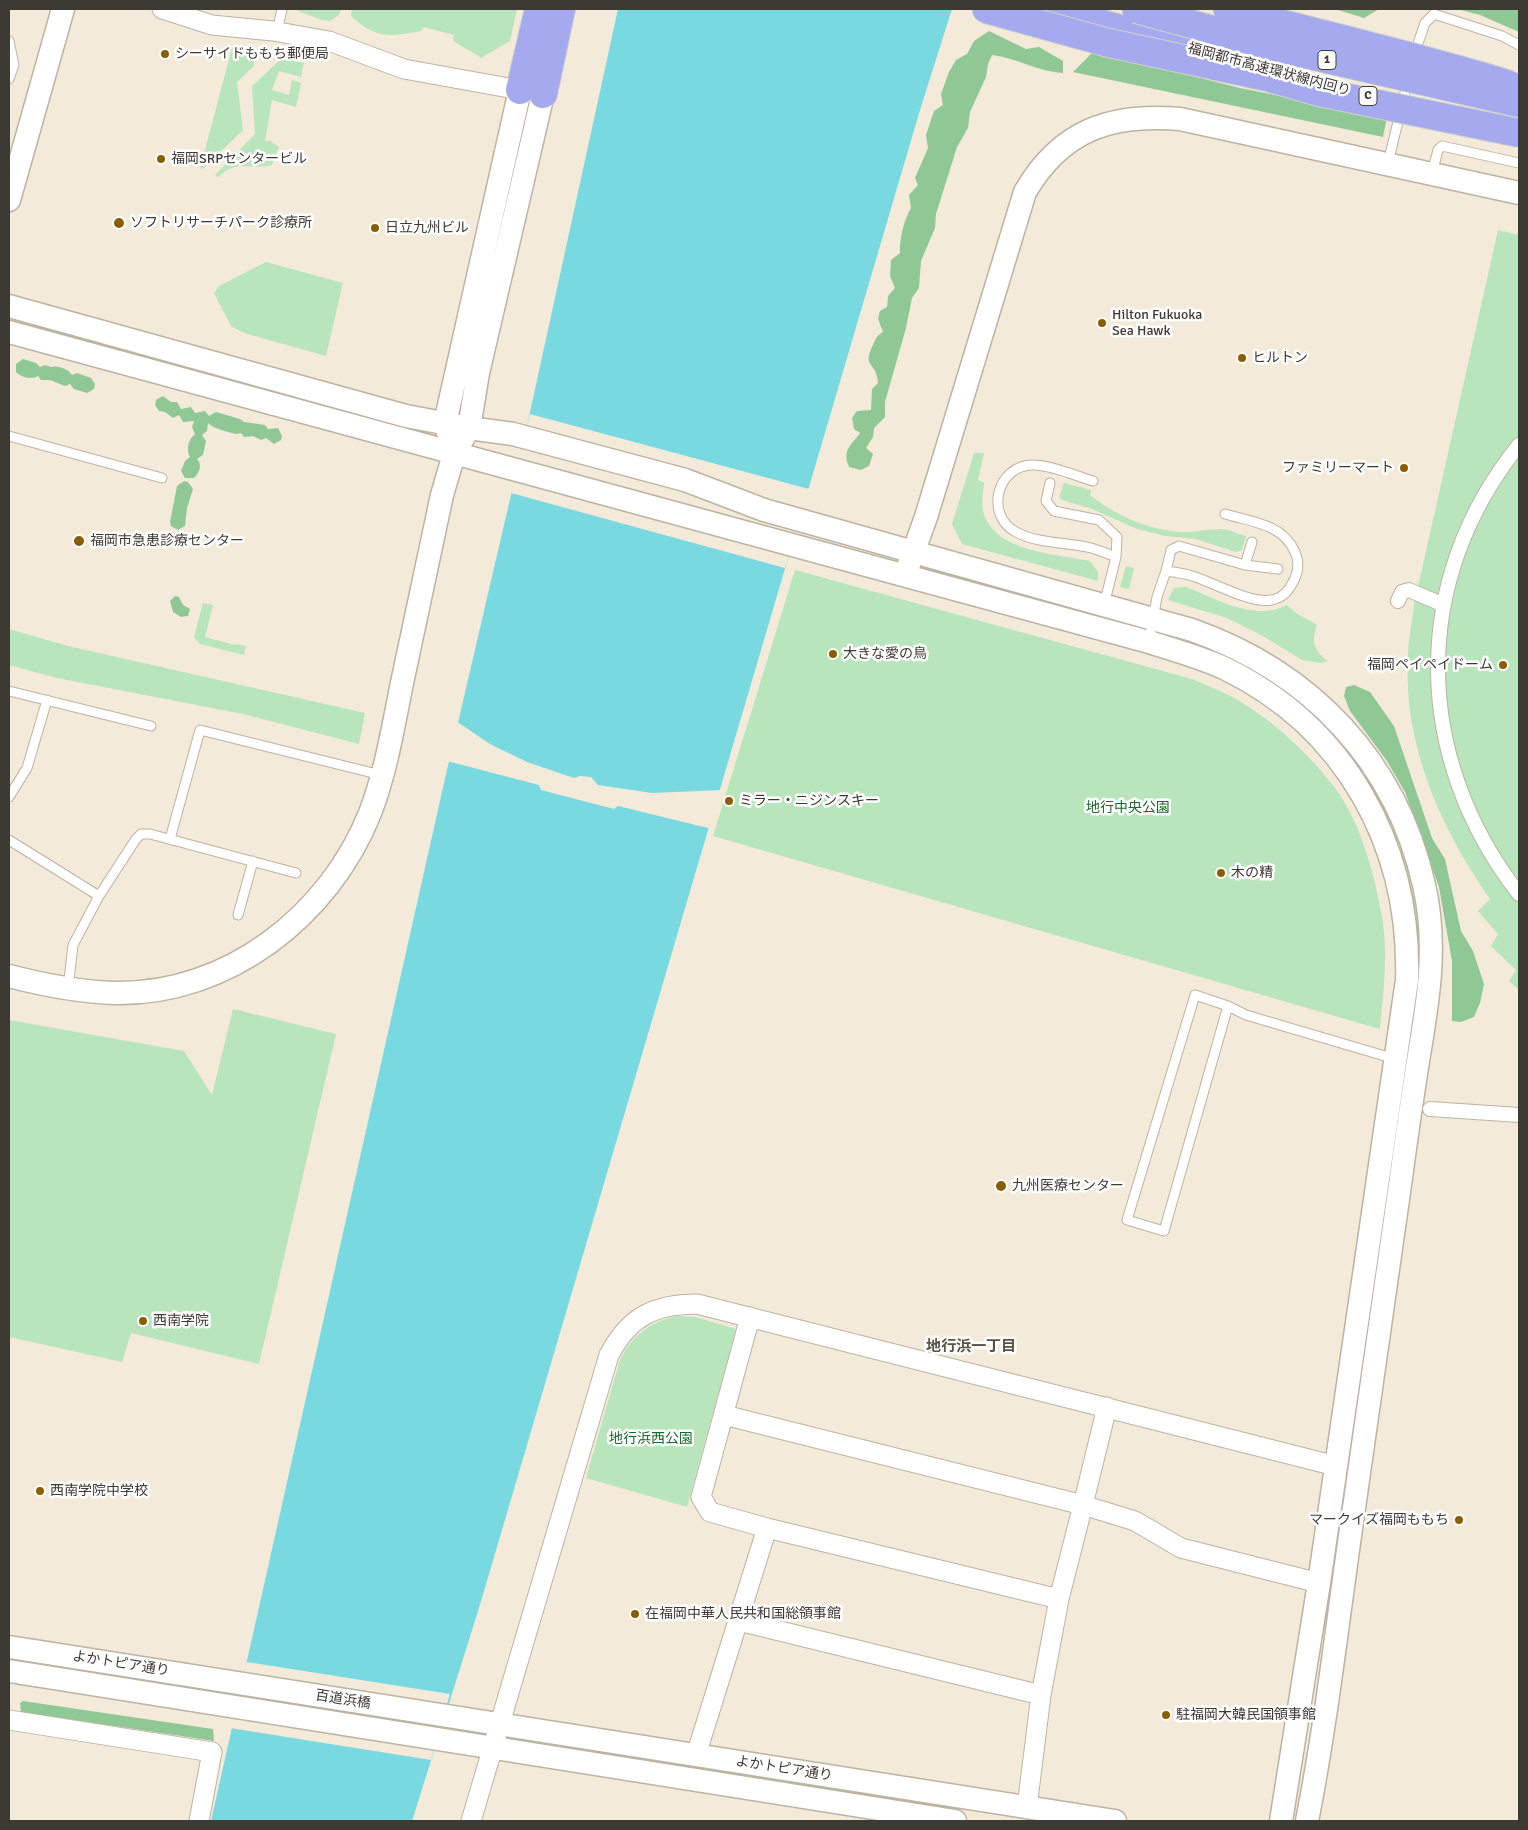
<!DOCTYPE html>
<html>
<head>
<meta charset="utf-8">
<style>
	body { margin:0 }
	#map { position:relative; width:1528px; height:1830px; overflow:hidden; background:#f4ead9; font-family:Signika,sans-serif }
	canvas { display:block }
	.frame { position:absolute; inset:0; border:10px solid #3d3a33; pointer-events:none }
</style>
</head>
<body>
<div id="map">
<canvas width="1528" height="1830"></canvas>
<div class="frame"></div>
</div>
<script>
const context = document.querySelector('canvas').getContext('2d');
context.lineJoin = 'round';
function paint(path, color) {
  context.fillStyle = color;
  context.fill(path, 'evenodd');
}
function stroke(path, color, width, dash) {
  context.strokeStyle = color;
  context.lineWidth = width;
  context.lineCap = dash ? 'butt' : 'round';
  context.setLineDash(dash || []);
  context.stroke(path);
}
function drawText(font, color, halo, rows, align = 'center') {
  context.font = font + ' Signika,"Noto Sans JP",sans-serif';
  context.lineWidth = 5;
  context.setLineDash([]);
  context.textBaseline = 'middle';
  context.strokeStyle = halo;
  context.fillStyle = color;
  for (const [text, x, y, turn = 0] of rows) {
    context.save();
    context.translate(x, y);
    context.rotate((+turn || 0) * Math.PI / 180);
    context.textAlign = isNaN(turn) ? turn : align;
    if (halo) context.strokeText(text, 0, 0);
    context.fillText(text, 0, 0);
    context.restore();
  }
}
const green = new Path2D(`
	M 293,9 L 341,9 L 339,15 L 330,21 L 322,20 Z
	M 352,9 L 517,9 L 510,41 L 481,58 C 474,52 458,46 453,40 L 454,35 L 423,27 L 421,31 C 389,37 376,39 351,16 Z
	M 232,48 L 254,52 L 254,66 L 237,82 L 243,130 L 204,168 L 200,169 Z
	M 282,58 L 304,63 L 301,77 L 279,71 L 272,90 L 289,95 L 292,80 L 301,83 L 296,107 L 272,100 L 265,141 L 270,141 L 279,147 L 272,165 C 249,170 238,159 218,177 L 215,175 L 255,134 L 252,86 Z
	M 1498,230 L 1519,235 L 1519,990 L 1509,981 L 1516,970 L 1491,946 L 1498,934 L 1478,911 L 1490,899 C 1441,829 1403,745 1408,658 C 1408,641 1412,623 1414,605 Z
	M 266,262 L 343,283 L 326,356 L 244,333 L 231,326 L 214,293 L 219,286 Z
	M 118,347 L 261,385 L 298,400 L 159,364 Z
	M 974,453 L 984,453 L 978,480 L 984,483 C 983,492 981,504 984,514 C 996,552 1056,554 1090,561 L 1098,572 L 1098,581 L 962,544 L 952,524 Z
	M 1064,483 L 1091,490 L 1090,495 C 1115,515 1148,530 1181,532 C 1194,533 1207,529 1220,529 C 1228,529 1238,534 1246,536 L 1242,550 L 1236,552 L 1196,539 L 1166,536 L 1137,529 L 1092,509 L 1062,500 L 1059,497 Z
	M 1126,566 L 1134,568 L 1129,589 L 1120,587 Z
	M 795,570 L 1192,679 C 1206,685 1220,690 1234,698 C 1272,719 1309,754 1335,788 C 1362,824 1376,880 1383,923 C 1388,958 1383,995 1380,1029 L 713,836 Z
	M 1186,587 C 1217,599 1254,622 1287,605 L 1296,613 L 1317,625 C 1311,640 1314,652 1328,661 L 1321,663 L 1302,660 L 1263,636 L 1227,618 L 1168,600 L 1174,588 Z
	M 203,603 L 213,605 L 205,637 L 235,645 L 235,644 L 246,646 L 244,655 L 200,644 L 194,637 Z
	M 9,629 L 68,646 L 365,713 L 359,744 L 243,714 L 57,678 L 9,665 Z
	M 1188,640 C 1316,682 1405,789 1419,923 C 1420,934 1422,946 1422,957 C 1422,975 1418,993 1416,1010 L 1414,1009 C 1416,983 1420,956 1417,930 C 1409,861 1380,780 1329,732 C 1317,722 1300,714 1287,706 C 1254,685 1221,664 1188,643 Z
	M 233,1009 L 336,1034 L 259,1364 L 131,1333 L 122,1362 L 9,1337 L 9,1020 L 184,1051 L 212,1095 Z
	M 679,1316 L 695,1317 L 736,1329 L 687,1507 L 586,1478 L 620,1360 C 633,1334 651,1321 679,1316 Z
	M 1353,1421 L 1355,1421 L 1332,1581 L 1329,1580 Z`);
const forest = new Path2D(`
	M 1335,9 L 1379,9 L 1364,18 Z
	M 1457,9 L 1519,9 L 1519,32 L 1480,15 Z
	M 989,31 L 1026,49 L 1039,47 L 1063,61 L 1063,73 C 1039,72 1017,58 992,55 L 988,64 L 986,77 L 970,112 L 968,128 L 957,147 L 936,214 L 935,228 L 921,261 L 919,288 L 912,298 L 906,328 L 885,402 L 885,417 L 874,428 L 873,437 L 866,448 L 873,454 L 869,466 L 861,470 L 849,467 C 842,449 851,446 860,433 L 854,429 L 852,418 L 857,411 L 871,410 L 872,389 L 878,383 C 877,362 862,367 872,347 C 876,339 875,337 883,332 L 878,319 L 880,311 L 887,307 L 888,296 L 895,288 L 890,276 L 891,260 L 900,253 C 899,240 904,220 911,208 L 909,195 L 918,185 L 915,178 L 928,148 L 926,135 L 934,111 L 943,105 L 941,94 L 949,72 L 956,60 L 967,54 L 974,41 Z
	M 1094,51 L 1240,88 L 1387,117 L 1383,137 L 1073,72 Z
	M 23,359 L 36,363 L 40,367 L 45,365 L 51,367 C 58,365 69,369 72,375 L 77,373 L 91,378 L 95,384 L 94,389 L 87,393 L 74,389 L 70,384 L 65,386 L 50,380 L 41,380 L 38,376 C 31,380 21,377 16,372 L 16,364 Z
	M 163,396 L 171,402 L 177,402 L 181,409 L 191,407 L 195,413 L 205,411 L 209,416 L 216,412 L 240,419 L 244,422 L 265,425 L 268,429 L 278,428 L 282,436 L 281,440 L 274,444 L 266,438 L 261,440 L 253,436 L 244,437 L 241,433 L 236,434 C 229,432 213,429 208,423 L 207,431 L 202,435 L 206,441 L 203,455 L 197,459 C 203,465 199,473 194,478 L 185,478 L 181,471 L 185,461 L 190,457 C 186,450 188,439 195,434 L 192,427 L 194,421 L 183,422 L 179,415 L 173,418 L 165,412 L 159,411 L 155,405 L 156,400 Z
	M 184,481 L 188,482 L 193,489 L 187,508 L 185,526 L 178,530 L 171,526 L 170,522 L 177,486 Z
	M 175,596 L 179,597 L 183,605 L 190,609 L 188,616 L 181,617 L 173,612 L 170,601 Z
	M 1354,685 L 1370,692 L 1394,726 L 1432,838 L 1445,859 L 1461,931 L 1473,951 L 1484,984 L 1480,1003 L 1474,1017 L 1461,1022 L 1452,1021 L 1452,961 L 1439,887 L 1405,792 L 1387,761 L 1350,711 L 1344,696 L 1346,687 Z
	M 23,1701 L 213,1729 L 214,1741 L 21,1712 L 20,1703 Z`);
const water = new Path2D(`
	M 618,9 L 952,9 L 920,110 L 479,1608 L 412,1821 L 211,1821 L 444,783 L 527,426 Z`);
const pier = new Path2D(`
	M 530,414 L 809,489 L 785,568 L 511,493 Z
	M 456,721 L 490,744 L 527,762 L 574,778 L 580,776 L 591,777 L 598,785 L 652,793 L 723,790 L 712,829 L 618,806 L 614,809 L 541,790 L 539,785 L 447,761 Z
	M 247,1662 L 450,1694 L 431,1760 L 230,1728 Z`);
const service = new Path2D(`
	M 277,32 L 282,9
	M 9,41 L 14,65 L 9,79
	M 1414,55 L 1425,23 L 1434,14 L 1502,36 L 1519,45
	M 1388,163 L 1408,80
	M 1432,173 L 1438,150 L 1442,146 L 1519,163
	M 9,436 L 162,478
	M 1093,481 C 1076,476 1051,465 1034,465 C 997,464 984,515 1016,532 C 1038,544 1067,542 1091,548 C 1099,550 1108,554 1116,557 L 1104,605
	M 1050,483 L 1046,501 L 1054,511 L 1099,520 L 1117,537 L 1116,557
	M 1245,565 L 1252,542
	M 1166,571 L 1171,550 L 1179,546 L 1245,565 L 1278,569
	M 1149,642 L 1157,597 L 1166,571 C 1174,572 1183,573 1192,576 C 1213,582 1250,604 1271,600 C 1284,598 1290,589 1295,578 C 1299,569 1299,561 1295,552 C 1283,524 1252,522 1225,514
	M 9,691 L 151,726
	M 9,797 L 27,768 L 47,700
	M 170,839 L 200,730 L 381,775
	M 9,840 L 99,896
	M 238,915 L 253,861
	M 68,989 L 73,945 L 99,896 L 136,839 L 141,834 L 150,834 L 296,873
	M 1228,1006 L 1164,1231 L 1127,1220 L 1195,995 L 1228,1006 L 1246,1015 L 1395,1059`);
const pedestrian = new Path2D(`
	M 1519,445 C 1409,581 1413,758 1519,894
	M 1398,601 L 1402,592 L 1409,590 L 1444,605
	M 1430,1109 L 1519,1115`);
const minor = new Path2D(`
	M 162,9 L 212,25 L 273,31 L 329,41 L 404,69 L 520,90
	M 750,1317 L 701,1497 L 710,1512 L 767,1528
	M 1107,1407 L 1083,1505 L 1135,1521 L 1181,1548 L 1319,1583
	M 724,1415 L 1083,1505 L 1059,1599
	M 739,1621 L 1041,1695
	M 9,1720 L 212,1752 L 199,1821
	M 696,1755 L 767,1528 L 1059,1599 L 1041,1695 L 1027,1807
	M 471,1821 L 609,1355 C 629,1317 654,1304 697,1304 L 1336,1466`);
const tertiary = new Path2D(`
	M 9,200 L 63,9
	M 9,306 L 406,416 L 469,428 L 513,434 L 685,480 L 764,510 L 1192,630 C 1311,672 1396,761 1424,885 C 1438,945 1428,1002 1418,1061 C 1412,1100 1406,1139 1401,1178 C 1384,1295 1368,1412 1351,1529 C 1337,1626 1326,1725 1307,1821
	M 9,332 L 1149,642 C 1174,650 1200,657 1224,668 C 1346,727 1411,846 1407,980 L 1319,1583 L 1281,1821
	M 449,436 L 445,423 L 520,90
	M 908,567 L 926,517 L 1025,192 C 1061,130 1111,113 1180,119 L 1519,193
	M 9,976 C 44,985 78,992 115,993 C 228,995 329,916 370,813 C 386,772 393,727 402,683 C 416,620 429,557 442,495 L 454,454 L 469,428 L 478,373 L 543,94
	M 9,1647 L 1115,1821
	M 9,1671 L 955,1821`);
const motorway = new Path2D(`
	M 1049,9 L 1185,47
	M 520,90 L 539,9
	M 543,94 L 561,9`);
const motorwayBridge = new Path2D(`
	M 986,9 L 1109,43 L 1267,77 L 1319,92 L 1519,133
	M 1136,9 L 1279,48 L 1519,103
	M 1227,9 C 1321,35 1417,56 1510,85`);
const markers = [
	[165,54,5,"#895e00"],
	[161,159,5,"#895e00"],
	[119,223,6,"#895e00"],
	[375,228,5,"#895e00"],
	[1102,323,5,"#895e00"],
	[1242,358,5,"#895e00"],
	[1404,468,5,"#895e00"],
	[79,541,6,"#895e00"],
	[833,654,5,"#895e00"],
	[1503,665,5,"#895e00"],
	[729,801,5,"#895e00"],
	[1221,873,5,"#895e00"],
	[1001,1186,6,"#895e00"],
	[143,1321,5,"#895e00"],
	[40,1491,5,"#895e00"],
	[1459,1520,5,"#895e00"],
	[635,1614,5,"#895e00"],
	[1166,1715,5,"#895e00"]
];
const shields = [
	[1327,60,18],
	[1368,96,18]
];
const shieldNames = [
	["1",1327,60],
	["C",1368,96]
];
const poiNames = [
	["シーサイドももち郵便局",175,54],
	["福岡SRPセンタービル",171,159],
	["ソフトリサーチパーク診療所",130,223],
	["日立九州ビル",385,228],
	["Hilton Fukuoka",1112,315],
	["Sea Hawk",1112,331],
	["ヒルトン",1252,358],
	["ファミリーマート",1394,468,"right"],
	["福岡市急患診療センター",90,541],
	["大きな愛の鳥",843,654],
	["福岡ペイペイドーム",1493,665,"right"],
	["ミラー・ニジンスキー",739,801],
	["木の精",1231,873],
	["九州医療センター",1012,1186],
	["西南学院",153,1321],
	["西南学院中学校",50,1491],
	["マークイズ福岡ももち",1449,1520,"right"],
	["在福岡中華人民共和国総領事館",645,1614],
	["駐福岡大韓民国領事館",1176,1715]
];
const streetNames = [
	["福岡都市高速環状線内回り",1269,70,15],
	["よかトピア通り",121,1664,9],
	["百道浜橋",343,1700,9],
	["よかトピア通り",784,1769,9]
];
const parkNames = [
	["地行中央公園",1128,808],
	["地行浜西公園",651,1439]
];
const neighbourhoodNames = [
	["地行浜一丁目",971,1347]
];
paint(green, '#b8e5bb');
paint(forest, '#90c895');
paint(water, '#78d9e0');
paint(pier, '#f4ead9');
stroke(service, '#bcb3a2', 11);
stroke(pedestrian, '#bcb3a2', 16);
stroke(minor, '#bcb3a2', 21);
stroke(tertiary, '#bcb3a2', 25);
stroke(motorway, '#d0d0ce', 30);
stroke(service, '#fff', 9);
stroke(pedestrian, '#fff', 14);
stroke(minor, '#fff', 19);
stroke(tertiary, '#fff', 22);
stroke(motorway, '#a4aaed', 28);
stroke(motorwayBridge, '#d0d0ce', 30, []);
stroke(motorwayBridge, '#a4aaed', 28);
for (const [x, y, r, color] of markers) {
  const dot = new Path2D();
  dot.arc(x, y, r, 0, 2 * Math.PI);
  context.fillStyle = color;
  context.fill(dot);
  stroke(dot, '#fff', 2);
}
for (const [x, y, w] of shields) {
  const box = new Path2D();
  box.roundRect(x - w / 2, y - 9.5, w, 19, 4);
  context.fillStyle = '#fff';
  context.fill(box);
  stroke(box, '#3d3a33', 1);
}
drawText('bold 12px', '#3d3a33', null, shieldNames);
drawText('14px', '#3d3a33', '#fff', poiNames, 'left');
drawText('14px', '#3d3a33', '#fff', streetNames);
drawText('14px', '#19692a', '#fff', parkNames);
drawText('bold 15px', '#595143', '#fff', neighbourhoodNames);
</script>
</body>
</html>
